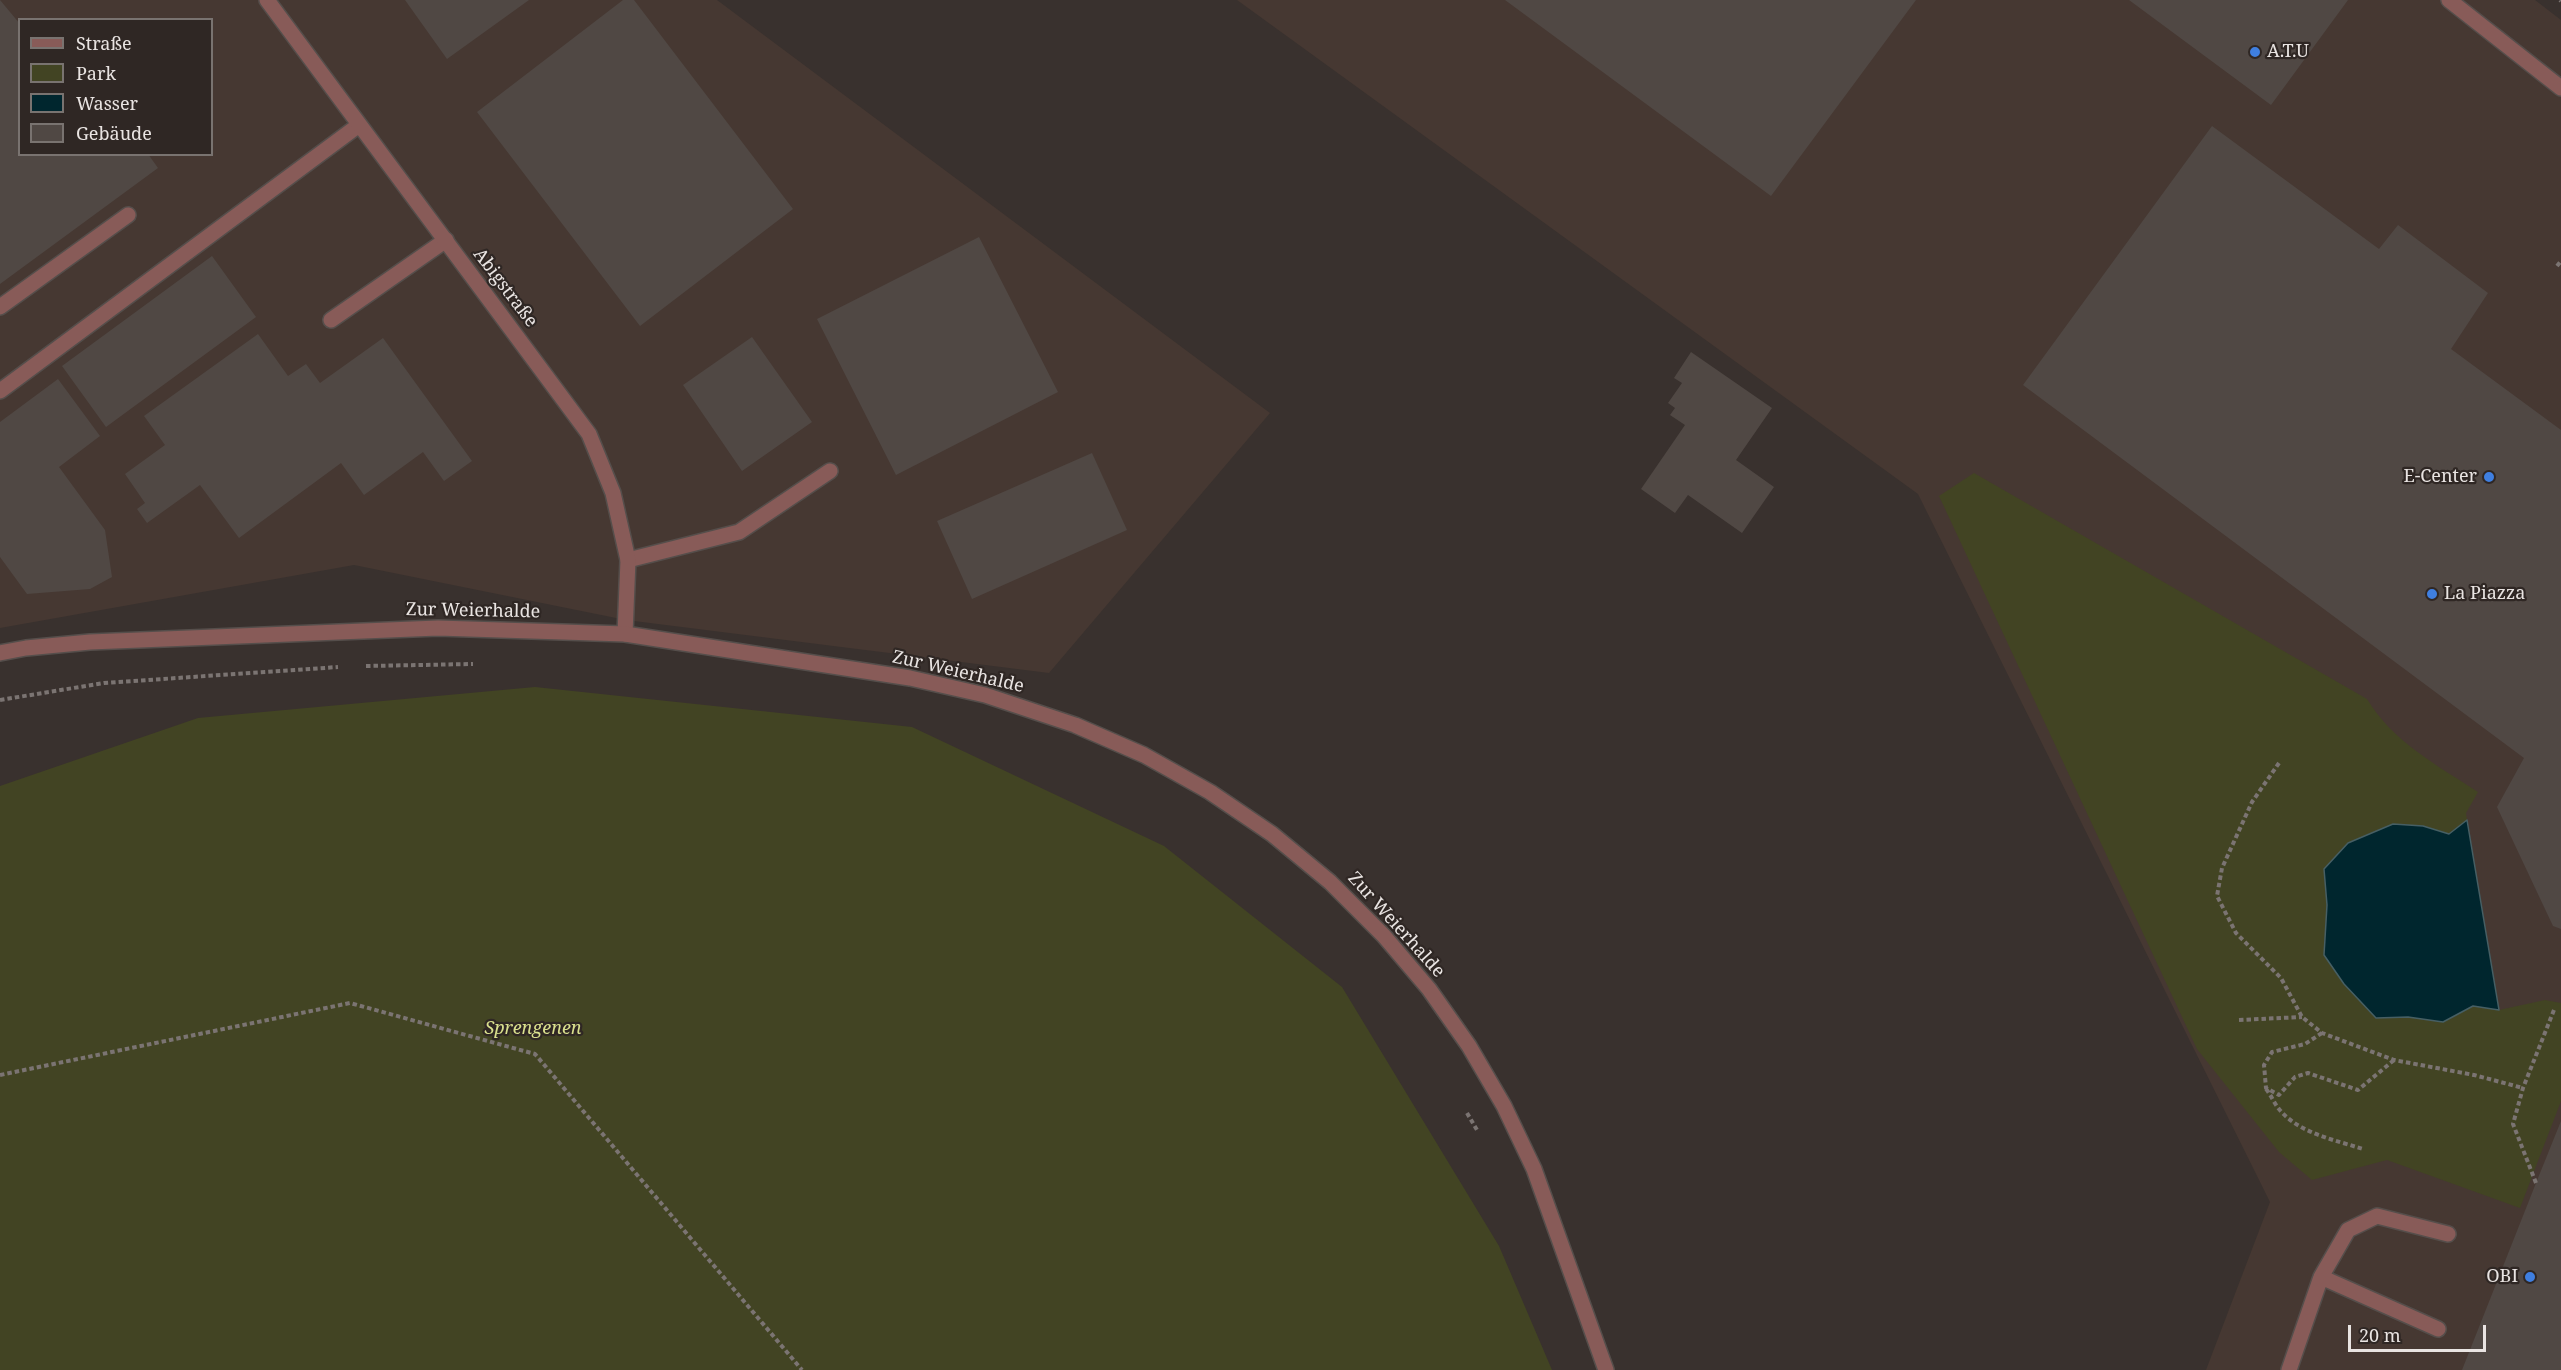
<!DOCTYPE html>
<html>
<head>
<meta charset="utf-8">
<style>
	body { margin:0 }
	#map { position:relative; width:2561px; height:1370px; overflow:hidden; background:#39312e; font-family:"Noto Serif",serif }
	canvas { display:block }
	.legend { position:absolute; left:18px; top:18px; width:195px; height:138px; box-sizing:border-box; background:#2f2724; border:2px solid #797370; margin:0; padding:8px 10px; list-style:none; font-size:18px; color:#e9e4e2 }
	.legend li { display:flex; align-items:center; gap:12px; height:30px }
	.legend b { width:30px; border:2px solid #797370 }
	.scale { position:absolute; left:2348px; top:1325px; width:138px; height:27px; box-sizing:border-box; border:3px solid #e9e4e2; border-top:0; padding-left:8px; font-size:18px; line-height:21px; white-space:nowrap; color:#e9e4e2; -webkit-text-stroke:4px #2f2724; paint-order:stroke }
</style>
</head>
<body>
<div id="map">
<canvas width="2561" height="1370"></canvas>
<ul class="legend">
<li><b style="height:8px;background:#885b58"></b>Straße</li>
<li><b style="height:16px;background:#424423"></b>Park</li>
<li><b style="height:16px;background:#00262e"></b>Wasser</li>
<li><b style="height:16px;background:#504844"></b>Gebäude</li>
</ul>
<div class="scale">20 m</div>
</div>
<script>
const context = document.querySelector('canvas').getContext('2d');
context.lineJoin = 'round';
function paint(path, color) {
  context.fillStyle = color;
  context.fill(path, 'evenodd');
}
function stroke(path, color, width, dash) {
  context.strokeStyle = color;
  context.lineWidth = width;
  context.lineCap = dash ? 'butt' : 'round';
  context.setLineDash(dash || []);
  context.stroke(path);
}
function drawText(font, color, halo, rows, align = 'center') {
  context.font = font + ' "Noto Serif",serif';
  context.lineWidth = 4.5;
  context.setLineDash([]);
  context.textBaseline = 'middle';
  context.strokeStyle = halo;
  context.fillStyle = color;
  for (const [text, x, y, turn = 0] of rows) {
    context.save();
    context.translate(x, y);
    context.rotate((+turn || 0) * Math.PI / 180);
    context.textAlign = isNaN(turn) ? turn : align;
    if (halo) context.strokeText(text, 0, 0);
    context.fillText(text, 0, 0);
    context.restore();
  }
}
const built = new Path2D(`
	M 0,0 L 717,0 L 1270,413 L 1049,673 L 626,620 L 354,565 L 0,628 ZM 20,20 L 212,20 L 212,154 L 20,154 Z
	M 1237,0 L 2535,0 L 2561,20 L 2561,1370 L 2206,1370 L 2270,1202 L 1918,494 Z`);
const green = new Path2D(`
	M 1974,473 L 2367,699 C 2393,742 2437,765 2478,792 L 2466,813 L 2467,820 L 2449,834 L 2423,826 L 2393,824 L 2348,843 L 2324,869 L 2327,905 L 2324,955 L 2376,1018 L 2408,1017 L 2443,1022 L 2473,1005 L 2499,1010 L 2545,1000 L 2561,1003 L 2561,1101 L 2520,1208 L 2387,1160 L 2312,1180 L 2279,1152 L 2197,1049 L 1939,496 Z
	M 535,687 L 912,727 L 1164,846 L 1342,987 L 1499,1246 L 1552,1370 L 0,1370 L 0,786 L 198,718 Z`);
const water = new Path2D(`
	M 2467,820 L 2499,1010 L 2473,1006 L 2443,1022 L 2408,1017 L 2376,1018 L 2344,984 L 2324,955 L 2327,905 L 2324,869 L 2348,843 L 2393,824 L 2423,826 L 2449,834 Z`);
const building = new Path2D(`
	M 0,0 L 20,24 L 20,154 L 148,154 L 158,168 L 0,284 Z
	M 405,0 L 529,0 L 447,59 Z
	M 623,0 L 634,0 L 793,209 L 640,326 L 477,112 Z
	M 1505,0 L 1916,0 L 1771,196 Z
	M 2129,0 L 2348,0 L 2271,105 Z
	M 2212,126 L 2379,249 L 2398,225 L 2488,293 L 2451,349 L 2561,430 L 2561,929 L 2553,926 L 2497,807 L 2524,758 L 2023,385 Z
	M 979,237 L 1058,392 L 896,475 L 817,319 Z
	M 212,256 L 256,317 L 106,427 L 62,366 Z
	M 258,334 L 288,376 L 306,364 L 320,383 L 383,338 L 472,461 L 444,481 L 423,452 L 364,495 L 341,463 L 239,538 L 200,485 L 147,523 L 137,509 L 145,503 L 125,474 L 165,445 L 144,416 Z
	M 752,337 L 812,422 L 742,471 L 683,385 Z
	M 1691,352 L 1772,408 L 1736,460 L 1774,487 L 1742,533 L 1688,495 L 1675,513 L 1641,489 L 1685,425 L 1670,415 L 1675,408 L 1668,403 L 1682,383 L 1674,378 Z
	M 58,379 L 100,436 L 59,467 L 105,530 L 112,577 L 90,589 L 27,594 L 0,557 L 0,422 Z
	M 1092,453 L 1127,530 L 972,599 L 937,521 Z
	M 2561,1121 L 2561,1370 L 2462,1370 L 2536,1183 Z`);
const path = new Path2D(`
	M 2560,0 L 2561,1
	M 2557,266 L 2561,261
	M 366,666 L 473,664
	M 0,700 L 104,683 L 338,667
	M 2279,763 L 2252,802 L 2222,868 L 2217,896 L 2236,933 L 2281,978 L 2302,1017 L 2322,1033 L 2394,1060 L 2474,1075 L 2523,1088
	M 2239,1020 L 2302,1017
	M 2322,1033 L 2305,1044 L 2272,1052 L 2264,1065 L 2266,1088 L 2279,1095 L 2295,1077 L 2308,1073 L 2358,1090 L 2394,1060
	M 0,1075 L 350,1003 L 535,1054 L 802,1370
	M 2266,1089 C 2271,1095 2274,1103 2279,1109 C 2298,1133 2335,1140 2363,1149
	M 1467,1113 L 1477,1130
	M 2536,1183 L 2513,1124 L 2523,1088 L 2554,1010`);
const service = new Path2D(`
	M 2449,0 L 2561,88
	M 0,307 L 128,215
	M 331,320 L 446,240
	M 0,391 L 359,125
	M 628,560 L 739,532 L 830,471
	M 2321,1277 L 2348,1230 L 2377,1216 L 2448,1234
	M 2289,1370 L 2321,1277 L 2438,1329`);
const minor = new Path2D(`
	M 267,0 L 589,434 L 613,493 L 628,560 L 625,634`);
const tertiary = new Path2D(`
	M 0,653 L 26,648 L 90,642 L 438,628 L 625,634 L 910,678 L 985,695 L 1075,725 L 1144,755 L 1210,792 L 1272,834 L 1330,882 L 1384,936 L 1429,989 L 1469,1046 L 1504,1106 L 1534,1169 L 1606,1370`);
const markers = [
	[2255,52,6,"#3f7fe0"],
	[2489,477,6,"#3f7fe0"],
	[2432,594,6,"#3f7fe0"],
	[2530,1277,6,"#3f7fe0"]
];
const poiNames = [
	["A.T.U",2267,52],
	["E-Center",2477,477,"right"],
	["La Piazza",2444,594],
	["OBI",2518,1277,"right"]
];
const streetNames = [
	["Abigstraße",505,288,53],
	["Zur Weierhalde",473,611,1],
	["Zur Weierhalde",958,672,13],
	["Zur Weierhalde",1396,925,48]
];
const parkNames = [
	["Sprengenen",533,1029]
];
paint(built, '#463832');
paint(green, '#424423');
paint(water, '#00262e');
stroke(water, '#465f64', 1.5);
paint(building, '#504844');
stroke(service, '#554e4b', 18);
stroke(minor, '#554e4b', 18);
stroke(tertiary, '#554e4b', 18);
stroke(path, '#7b7472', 4, [4.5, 3]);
stroke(service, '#885b58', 15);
stroke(minor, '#885b58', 15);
stroke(tertiary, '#885b58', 15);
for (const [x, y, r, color] of markers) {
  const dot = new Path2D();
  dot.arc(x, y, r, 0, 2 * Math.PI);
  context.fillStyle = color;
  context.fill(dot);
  stroke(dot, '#2f2724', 2);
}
drawText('18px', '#e9e4e2', '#2f2724', poiNames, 'left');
drawText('18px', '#e9e4e2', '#2f2724', streetNames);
drawText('italic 18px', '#d9df8d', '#2f2724', parkNames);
</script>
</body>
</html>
